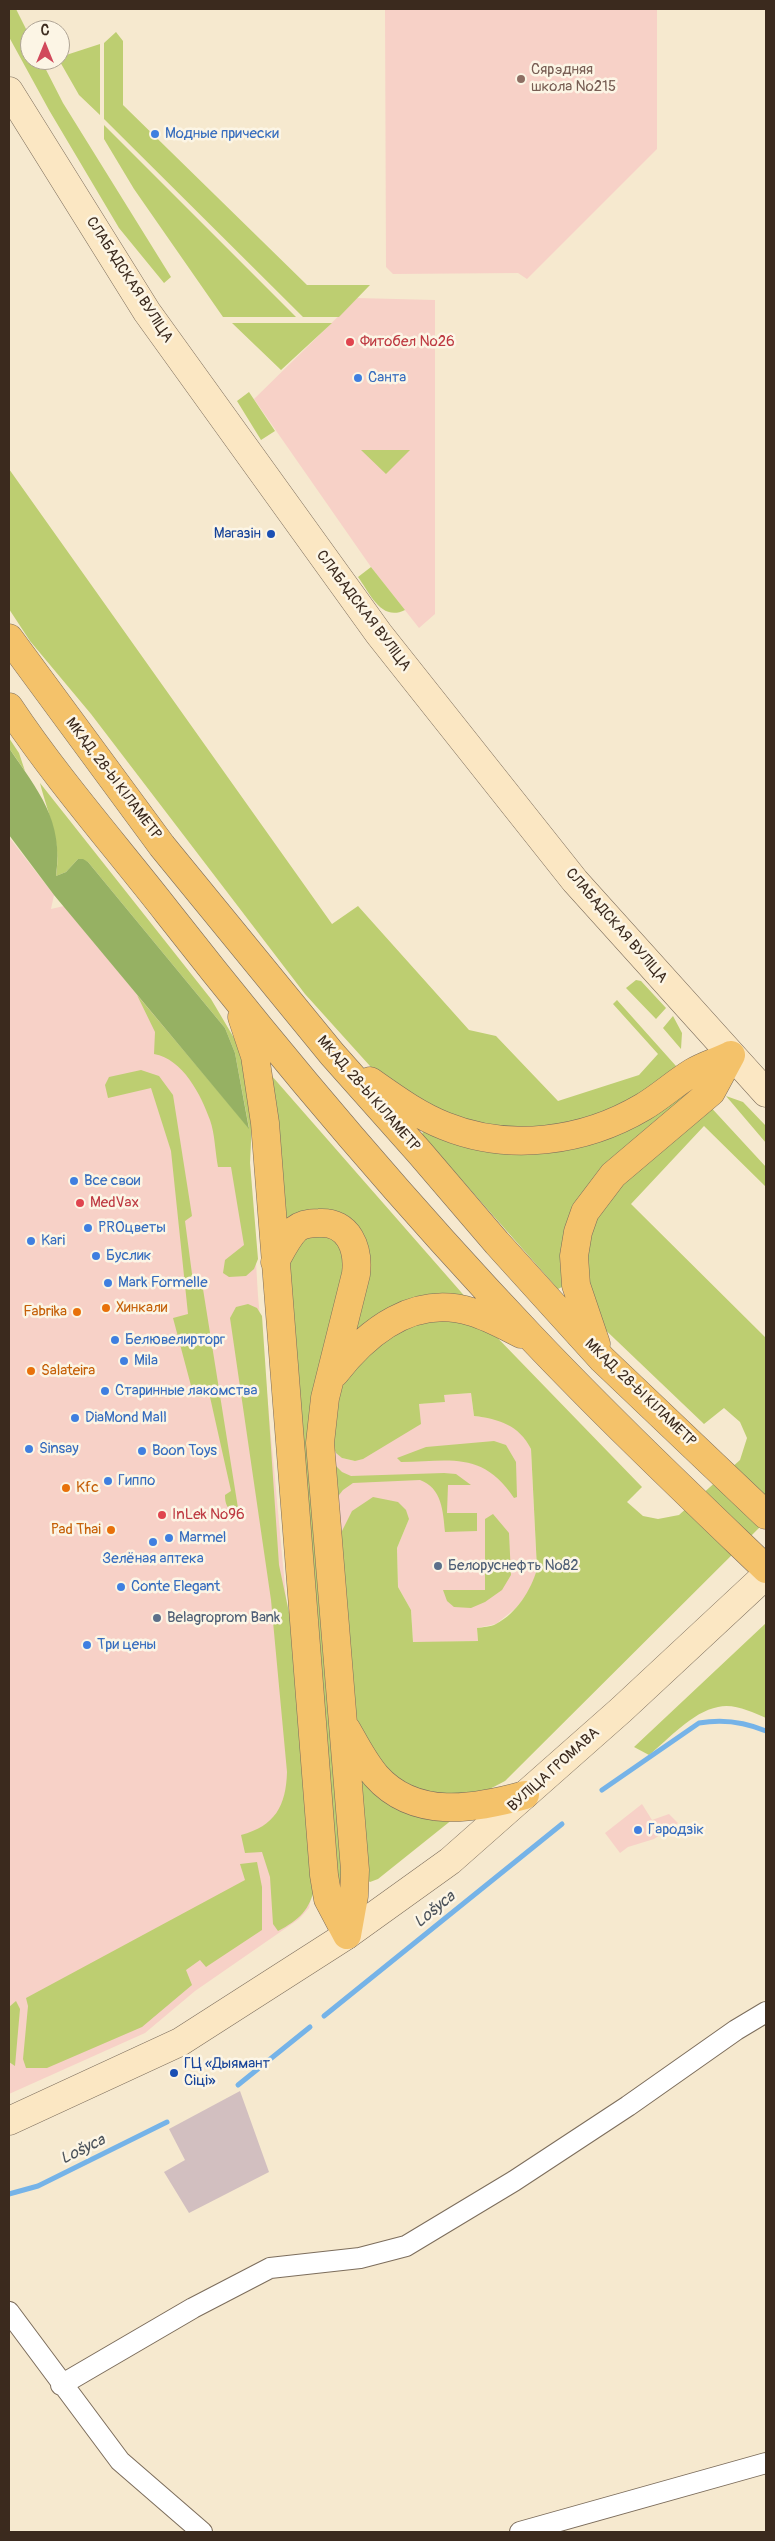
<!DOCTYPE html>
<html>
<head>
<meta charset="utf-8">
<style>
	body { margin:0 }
	#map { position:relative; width:775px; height:2541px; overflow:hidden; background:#f6e9cf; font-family:Pangolin,sans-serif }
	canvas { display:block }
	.frame { position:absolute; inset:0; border:10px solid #3b2a1e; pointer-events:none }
	.north { position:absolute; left:20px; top:20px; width:50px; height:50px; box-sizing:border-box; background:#fcf5e5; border:1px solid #afa495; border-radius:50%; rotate:0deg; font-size:14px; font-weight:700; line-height:20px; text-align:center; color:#3b2a1e }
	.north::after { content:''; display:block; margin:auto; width:18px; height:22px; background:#d1495b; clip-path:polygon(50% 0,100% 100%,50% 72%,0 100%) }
</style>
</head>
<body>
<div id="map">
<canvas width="775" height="2541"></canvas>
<div class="frame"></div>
<div class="north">С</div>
</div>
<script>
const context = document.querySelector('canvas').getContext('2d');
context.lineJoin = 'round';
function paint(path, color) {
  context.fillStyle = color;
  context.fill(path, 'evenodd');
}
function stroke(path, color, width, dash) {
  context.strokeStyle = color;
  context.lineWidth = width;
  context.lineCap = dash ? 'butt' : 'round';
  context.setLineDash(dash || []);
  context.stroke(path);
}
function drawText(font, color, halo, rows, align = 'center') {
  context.font = font + ' Pangolin,sans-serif';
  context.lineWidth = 5;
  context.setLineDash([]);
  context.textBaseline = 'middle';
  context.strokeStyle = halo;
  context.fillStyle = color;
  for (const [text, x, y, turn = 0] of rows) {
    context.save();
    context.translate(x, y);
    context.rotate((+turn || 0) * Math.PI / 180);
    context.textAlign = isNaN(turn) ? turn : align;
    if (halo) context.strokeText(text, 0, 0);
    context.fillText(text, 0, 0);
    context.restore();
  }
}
const built = new Path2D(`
	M 385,9 L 657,9 L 657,149 L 527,279 L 518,273 L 393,274 L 386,267 Z
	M 357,298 L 435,300 L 435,614 L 419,628 L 371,567 L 254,399 Z
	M 9,837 L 54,895 L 51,909 L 64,906 L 248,1129 L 258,1296 L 313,1888 L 309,1908 L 299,1919 L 195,1991 L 145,2033 L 9,2094 Z
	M 471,1393 L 474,1416 L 492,1418 L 511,1425 L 524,1436 L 531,1449 L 537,1569 L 532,1588 L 516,1608 L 496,1624 L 477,1628 L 478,1641 L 413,1643 L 411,1610 L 398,1587 L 397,1548 L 409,1519 L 340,1535 L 332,1442 L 342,1458 L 355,1461 L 419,1404 L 444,1402 L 444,1395 Z
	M 642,1804 L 652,1820 L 669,1814 L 678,1823 L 654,1839 L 628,1847 L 620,1853 L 605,1833 Z`);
const industrial = new Path2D(`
	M 240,2091 L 269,2172 L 189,2213 L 164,2172 L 185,2160 L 169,2129 Z`);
const green = new Path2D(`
	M 9,9 L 16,9 L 30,37 L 30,60 L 41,60 L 63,103 L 171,277 L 164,283 L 119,228 L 49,110 L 9,37 Z
	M 116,32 L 123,41 L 123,105 L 307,285 L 370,285 L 339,317 L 303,317 L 104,119 L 104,43 Z
	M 100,44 L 100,115 L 79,95 L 59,60 L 60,57 Z
	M 104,125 L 296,317 L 223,317 L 134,189 L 104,139 Z
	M 232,323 L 332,323 L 281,370 Z
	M 249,392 L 275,431 L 261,440 L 237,401 Z
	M 361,450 L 410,450 L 386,474 Z
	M 9,469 L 332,924 L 358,906 L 469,1030 L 496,1036 L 558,1101 L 639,1075 L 658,1054 L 613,1004 L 617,1000 L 676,1066 L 666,1077 L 624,1109 L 586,1123 L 515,1132 L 447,1117 L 379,1076 L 305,994 L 91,714 L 30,641 L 9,609 Z
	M 371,567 L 405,610 C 381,622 370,593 358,577 Z
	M 9,738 L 19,753 L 25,771 L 9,748 Z
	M 40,783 L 211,999 L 237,1043 L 243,1061 L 252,1121 L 250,1163 L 258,1259 L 254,1269 L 246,1276 L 229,1277 L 223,1273 L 225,1260 L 244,1245 L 231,1167 L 218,1167 C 215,1152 215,1134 210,1120 C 201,1095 183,1059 154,1054 L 155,1032 L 137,995 L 249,1128 L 235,1053 L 225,1028 L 88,862 L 78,859 L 66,872 L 56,876 C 62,842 48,815 40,783 Z
	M 636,980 L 641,981 L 666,1008 L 656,1019 L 626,988 Z
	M 673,1016 L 682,1033 L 681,1049 L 663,1028 Z
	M 264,1067 L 475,1308 L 347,1342 L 358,1237 L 283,1228 Z
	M 141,1070 L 159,1076 L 173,1095 L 192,1216 L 185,1221 L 194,1289 L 203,1289 L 238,1508 L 235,1512 C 227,1509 225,1504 225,1495 L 231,1491 L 210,1397 L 194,1397 L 173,1318 L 188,1314 L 171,1151 L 151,1088 L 108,1098 L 105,1085 L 109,1077 Z
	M 701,1083 L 603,1170 L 564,1286 L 558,1289 L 422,1135 L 424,1127 L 503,1149 Z
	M 726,1096 L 743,1102 L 766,1126 L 766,1143 Z
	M 706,1102 L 766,1167 L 766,1187 L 704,1126 L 631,1204 L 766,1338 L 766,1521 L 505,1781 L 484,1792 L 460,1798 L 421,1794 L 385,1773 L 356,1727 L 340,1535 L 352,1511 L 373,1497 L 398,1502 L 406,1510 L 409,1519 L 397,1548 L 398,1587 L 411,1610 L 413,1642 L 478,1641 L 477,1628 C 483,1627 491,1627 496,1624 C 517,1613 531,1590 537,1569 L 531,1449 C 519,1425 499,1419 474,1416 L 471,1393 L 444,1395 L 445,1402 L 419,1404 L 421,1424 L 363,1459 L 355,1461 L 342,1458 L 336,1453 L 332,1442 L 330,1406 L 350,1364 L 421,1316 L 486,1326 L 642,1487 L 627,1502 L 643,1516 L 658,1519 L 679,1515 L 740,1460 L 747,1438 L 740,1422 L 724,1408 L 704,1424 L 594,1319 L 583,1252 L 603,1198 Z
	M 331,1233 L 348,1258 L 312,1399 L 343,1880 L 335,1887 L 287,1255 L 297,1238 Z
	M 248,1304 L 257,1308 L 262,1316 L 279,1565 L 295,1641 L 315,1886 C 310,1910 299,1920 278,1931 L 273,1924 L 270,1877 L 262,1852 L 245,1853 L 241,1835 C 275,1826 286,1806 287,1772 L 271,1600 L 230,1318 L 236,1307 Z
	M 494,1441 L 506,1445 L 516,1462 L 517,1497 L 514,1498 C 483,1451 451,1461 401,1462 L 397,1458 L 426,1447 Z
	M 334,1464 L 342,1472 L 351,1476 L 444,1473 L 456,1474 L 471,1485 L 448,1485 L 447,1513 L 477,1513 L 477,1531 L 445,1532 C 443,1511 442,1488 420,1480 L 353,1483 L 343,1490 L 336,1499 Z
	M 493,1514 L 509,1533 L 511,1575 L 502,1590 L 485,1602 L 471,1608 L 454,1607 L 447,1601 L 443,1590 L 485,1590 L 485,1519 Z
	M 766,1623 L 766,1718 C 752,1712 734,1703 718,1707 C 692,1712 669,1739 649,1755 L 634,1747 Z
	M 358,1775 L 453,1819 L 378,1879 L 370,1882 L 363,1877 Z
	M 257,1862 L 262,1887 L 262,1930 L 206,1967 L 200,1960 L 186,1970 L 192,1985 L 142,2027 L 47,2068 L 26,2068 L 23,2059 L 28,2006 L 26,1998 L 245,1880 L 240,1864 Z
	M 16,2001 L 20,2009 L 15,2066 L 9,2062 L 9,2007 Z`);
const forest = new Path2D(`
	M 9,748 C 38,791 64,820 56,876 L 66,872 L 78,859 L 83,859 L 88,862 L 225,1028 L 235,1053 L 249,1129 L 54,895 L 9,835 Z`);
const stream = new Path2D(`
	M 602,1790 L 699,1723 C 721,1719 745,1722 766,1731
	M 324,2016 L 562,1824
	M 238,2085 L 310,2027
	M 9,2194 L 38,2186 L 167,2122`);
const street = new Path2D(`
	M 9,2312 L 120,2461 L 202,2532
	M 61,2385 L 193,2308 L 270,2268 L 360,2258 L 406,2246 L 514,2181 L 628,2106 L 736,2030 L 766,2012
	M 520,2532 L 766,2463`);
const secondary = new Path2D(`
	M 9,91 L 147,312 L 379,634 L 575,881 L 766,1093
	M 9,2121 L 180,2042 L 347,1935 L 450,1861 L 621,1710 L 766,1575`);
const highway = new Path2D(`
	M 9,638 L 162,846 L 332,1054 L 420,1153 L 497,1243 L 602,1359 L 766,1515
	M 9,707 C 57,779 115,845 168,913 C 283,1060 403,1202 532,1338 C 607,1417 687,1493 766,1569
	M 242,1017 L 255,1056 L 265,1123 L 324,1875 L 328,1899 L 347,1935
	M 370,1081 C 393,1097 417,1115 445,1126 C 509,1152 584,1142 643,1107 C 660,1097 675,1083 693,1072 C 705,1065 719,1061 731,1055
	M 275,1262 C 281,1251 287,1238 296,1229 C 302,1224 311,1223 319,1223 C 349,1221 359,1249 356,1274 L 325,1398 L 320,1443 L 355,1870 L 354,1896 L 347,1935
	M 596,1344 L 576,1285 L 574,1256 L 578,1232 L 585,1212 L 613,1175 L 711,1092 L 731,1055
	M 335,1373 C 368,1331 415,1294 472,1312 C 489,1317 505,1326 521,1334
	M 347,1730 C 356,1746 364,1762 376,1776 C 415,1820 475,1809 525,1795`);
const markers = [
	[521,79,5,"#8d6e63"],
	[155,134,5,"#3f7fe0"],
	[350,342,5,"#e0444e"],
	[358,378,5,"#3f7fe0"],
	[271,534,5,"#1a4fb4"],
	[74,1181,5,"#3f7fe0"],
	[80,1203,5,"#e0444e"],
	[88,1228,5,"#3f7fe0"],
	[31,1241,5,"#3f7fe0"],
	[96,1256,5,"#3f7fe0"],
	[108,1283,5,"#3f7fe0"],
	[106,1308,5,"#e8710a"],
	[77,1312,5,"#e8710a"],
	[115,1340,5,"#3f7fe0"],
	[124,1361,5,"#3f7fe0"],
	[31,1371,5,"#e8710a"],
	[105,1391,5,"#3f7fe0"],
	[75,1418,5,"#3f7fe0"],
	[29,1449,5,"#3f7fe0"],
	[142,1451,5,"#3f7fe0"],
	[108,1481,5,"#3f7fe0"],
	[66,1488,5,"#e8710a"],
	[162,1515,5,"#e0444e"],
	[111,1530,5,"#e8710a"],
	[169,1538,5,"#3f7fe0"],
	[153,1542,5,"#3f7fe0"],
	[438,1566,5,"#5c6f8a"],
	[121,1587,5,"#3f7fe0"],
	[157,1618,5,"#5c6f8a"],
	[87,1645,5,"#3f7fe0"],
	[638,1830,5,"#3f7fe0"],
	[174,2073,5,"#1a4fb4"]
];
const educationNames = [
	["Сярэдняя",531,70],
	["школа №215",531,87]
];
const shopNames = [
	["Модные прически",165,134],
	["Санта",368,378],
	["Все свои",84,1181],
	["PROцветы",98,1228],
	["Kari",41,1241],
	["Буслик",106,1256],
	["Mark Formelle",118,1283],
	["Белювелирторг",125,1340],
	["Mila",134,1361],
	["Старинные лакомства",115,1391],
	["DiaMond Mall",85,1418],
	["Sinsay",39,1449],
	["Boon Toys",152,1451],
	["Гиппо",118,1481],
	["Marmel",179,1538],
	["Зелёная аптека",153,1559,"center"],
	["Conte Elegant",131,1587],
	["Три цены",97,1645],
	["Гародзік",648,1830]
];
const streetNames = [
	["СЛАБАДСКАЯ ВУЛІЦА",129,280,57],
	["СЛАБАДСКАЯ ВУЛІЦА",363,611,53],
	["МКАД, 28-Ы КІЛАМЕТР",113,779,53],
	["СЛАБАДСКАЯ ВУЛІЦА",616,926,49],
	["МКАД, 28-Ы КІЛАМЕТР",368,1094,49],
	["МКАД, 28-Ы КІЛАМЕТР",640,1393,44],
	["ВУЛІЦА ГРОМАВА",554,1770,-42]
];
const healthNames = [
	["Фитобел №26",360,342],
	["MedVax",90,1203],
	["InLek №96",172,1515]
];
const transitNames = [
	["Магазін",261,534],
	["ГЦ «Дыямант",184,2064,"left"],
	["Сіці»",184,2081,"left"]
];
const foodNames = [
	["Хинкали",116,1308],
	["Fabrika",67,1312,"right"],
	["Salateira",41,1371],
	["Kfc",76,1488],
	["Pad Thai",101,1530,"right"]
];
const serviceNames = [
	["Белоруснефть №82",448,1566],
	["Belagroprom Bank",167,1618]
];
const waterNames = [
	["Lošyca",435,1910,-39],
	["Lošyca",83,2150,-26]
];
paint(built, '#f7d1c7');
paint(industrial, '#d2bfc0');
paint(green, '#bdce71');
paint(forest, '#96b163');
stroke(stream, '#75b3e8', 5);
stroke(street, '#7c6d5c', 22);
stroke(secondary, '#7c6d5c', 29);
stroke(highway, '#7c6d5c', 29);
stroke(street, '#fff', 20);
stroke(secondary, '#fbe7c3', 28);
stroke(highway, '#f4c26a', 28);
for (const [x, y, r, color] of markers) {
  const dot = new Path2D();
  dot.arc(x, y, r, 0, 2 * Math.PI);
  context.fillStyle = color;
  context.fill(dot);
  stroke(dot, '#fcf5e5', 2);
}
drawText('15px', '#785e54', '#fcf5e5', educationNames, 'left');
drawText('15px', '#366cbe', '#fcf5e5', shopNames, 'left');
drawText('15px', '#3b2a1e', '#fcf5e5', streetNames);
drawText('15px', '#be3a42', '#fcf5e5', healthNames, 'left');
drawText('15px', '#164399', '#fcf5e5', transitNames, 'right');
drawText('15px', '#c56008', '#fcf5e5', foodNames, 'left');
drawText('15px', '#4e5e75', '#fcf5e5', serviceNames, 'left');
drawText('italic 16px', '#4c535b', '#fcf5e5', waterNames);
</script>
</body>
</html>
